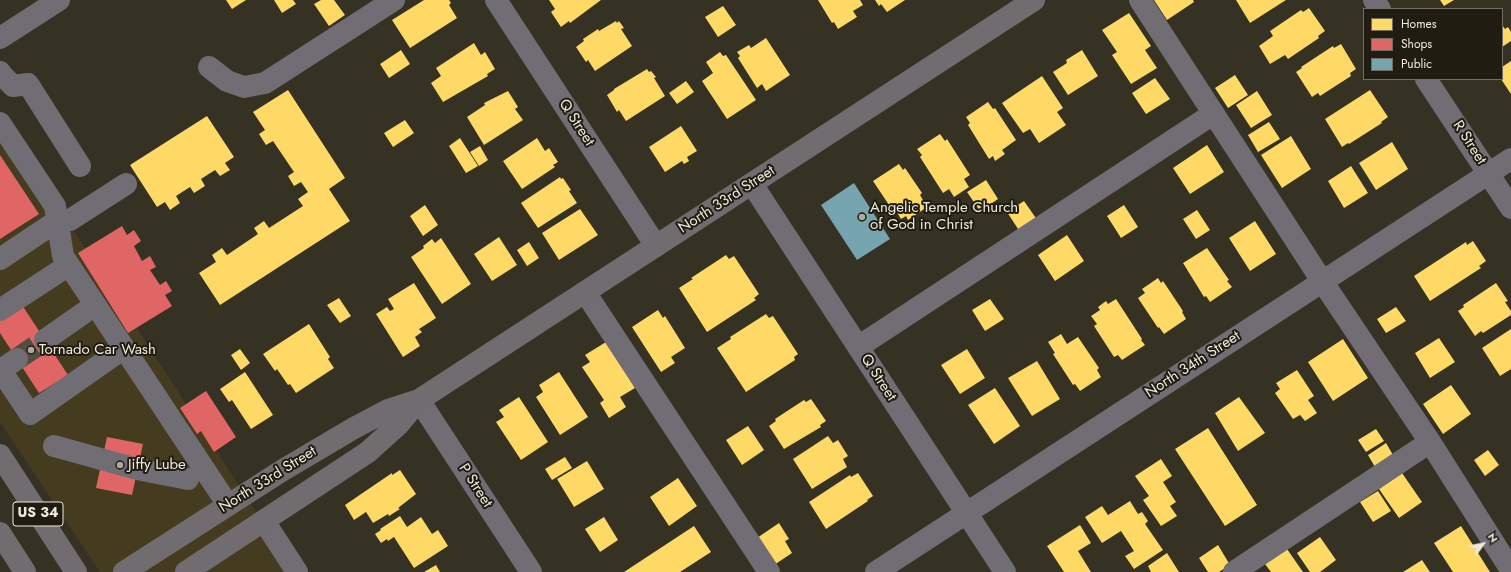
<!DOCTYPE html>
<html>
<head>
<meta charset="utf-8">
<style>
	body { margin:0 }
	#map { position:relative; width:1511px; height:572px; overflow:hidden; background:#353123; font-family:Jost,sans-serif }
	canvas { display:block }
	.legend { position:absolute; left:1363px; top:8px; width:140px; height:72px; box-sizing:border-box; background:#201c12; border:1px solid #726e62; margin:0; padding:5px 7px; list-style:none; font-size:12px; color:#eeeadb }
	.legend li { display:flex; align-items:center; gap:8px; height:20px }
	.legend b { width:20px; border:1px solid #726e62 }
	.north { position:absolute; left:1463px; top:524px; width:40px; height:40px; -webkit-text-stroke:3px #201c12; paint-order:stroke; rotate:57deg; font-size:11px; font-weight:700; line-height:16px; text-align:center; color:#eeeadb }
	.north::after { content:''; display:block; margin:auto; width:14px; height:18px; background:#eeeadb; clip-path:polygon(50% 0,100% 100%,50% 72%,0 100%) }
</style>
</head>
<body>
<div id="map">
<canvas width="1511" height="572"></canvas>
<ul class="legend">
<li><b style="height:11px;background:#ffd966"></b>Homes</li>
<li><b style="height:11px;background:#e06666"></b>Shops</li>
<li><b style="height:11px;background:#76a5af"></b>Public</li>
</ul>
<div class="north">N</div>
</div>
<script>
const context = document.querySelector('canvas').getContext('2d');
context.lineJoin = 'round';
function paint(path, color) {
  context.fillStyle = color;
  context.fill(path, 'evenodd');
}
function stroke(path, color, width, dash) {
  context.strokeStyle = color;
  context.lineWidth = width;
  context.lineCap = dash ? 'butt' : 'round';
  context.setLineDash(dash || []);
  context.stroke(path);
}
function drawText(font, color, halo, rows, align = 'center') {
  context.font = font + ' Jost,sans-serif';
  context.lineWidth = 4;
  context.setLineDash([]);
  context.textBaseline = 'middle';
  context.strokeStyle = halo;
  context.fillStyle = color;
  for (const [text, x, y, turn = 0] of rows) {
    context.save();
    context.translate(x, y);
    context.rotate((+turn || 0) * Math.PI / 180);
    context.textAlign = isNaN(turn) ? turn : align;
    if (halo) context.strokeText(text, 0, 0);
    context.fillText(text, 0, 0);
    context.restore();
  }
}
const built = new Path2D(`
	M 0,117 L 295,572 L 100,572 L 0,422 Z`);
const homes = new Path2D(`
	M 226,0 L 246,0 L 232,9 Z
	M 274,0 L 293,0 L 296,4 L 282,13 Z
	M 321,0 L 334,0 L 345,15 L 329,26 L 314,4 Z
	M 424,0 L 449,0 L 451,3 L 449,5 L 457,18 L 410,48 L 392,20 Z
	M 549,0 L 601,0 L 570,23 L 569,21 L 561,27 L 551,12 L 555,9 Z
	M 818,0 L 860,0 L 863,5 L 853,11 L 857,17 L 838,29 L 834,22 L 832,23 Z
	M 875,0 L 905,0 L 887,12 L 881,4 L 879,6 Z
	M 1154,0 L 1193,0 L 1194,2 L 1167,20 Z
	M 1236,0 L 1286,0 L 1250,23 Z
	M 1440,0 L 1454,0 L 1444,6 Z
	M 723,6 L 736,25 L 718,37 L 705,17 Z
	M 1309,8 L 1325,31 L 1318,36 L 1319,38 L 1288,59 L 1285,55 L 1270,64 L 1259,46 L 1273,36 L 1270,31 L 1301,10 L 1303,12 Z
	M 1129,13 L 1151,46 L 1145,50 L 1157,68 L 1131,84 L 1112,55 L 1117,52 L 1102,30 Z
	M 616,21 L 617,23 L 619,21 L 624,28 L 621,29 L 632,46 L 595,71 L 588,60 L 586,62 L 576,47 L 584,41 L 583,39 L 598,29 L 599,31 Z
	M 1502,25 L 1505,29 L 1508,27 L 1511,32 L 1511,41 L 1502,47 Z
	M 766,38 L 790,75 L 766,91 L 762,84 L 757,88 L 738,58 L 740,56 L 737,52 L 749,45 L 751,48 Z
	M 474,43 L 481,55 L 485,52 L 495,69 L 487,74 L 488,76 L 443,102 L 431,83 L 441,76 L 436,68 Z
	M 1341,44 L 1356,69 L 1350,73 L 1351,76 L 1320,96 L 1318,93 L 1312,97 L 1296,72 L 1302,68 L 1301,67 L 1333,46 L 1334,48 Z
	M 401,50 L 410,64 L 389,78 L 380,64 Z
	M 1082,50 L 1098,76 L 1068,95 L 1053,72 L 1067,63 L 1066,60 Z
	M 720,52 L 723,56 L 726,55 L 756,100 L 727,119 L 702,81 L 713,73 L 706,62 Z
	M 1511,61 L 1511,94 L 1501,79 L 1502,67 Z
	M 647,69 L 649,72 L 651,71 L 656,77 L 654,78 L 665,96 L 626,121 L 619,110 L 617,112 L 607,95 L 614,90 L 614,89 Z
	M 1235,75 L 1248,95 L 1228,108 L 1215,88 Z
	M 1042,76 L 1063,108 L 1057,112 L 1066,125 L 1039,143 L 1030,129 L 1023,133 L 1002,103 Z
	M 1155,78 L 1170,99 L 1146,114 L 1132,93 Z
	M 686,81 L 694,92 L 677,104 L 669,93 Z
	M 288,90 L 345,178 L 329,189 L 350,221 L 220,305 L 199,273 L 216,262 L 212,255 L 222,248 L 227,255 L 258,234 L 254,228 L 264,221 L 269,228 L 303,206 L 298,199 L 308,192 L 301,182 L 294,186 L 288,176 L 294,172 L 273,141 L 266,145 L 259,134 L 265,130 L 253,112 Z
	M 1370,90 L 1388,117 L 1381,122 L 1382,123 L 1349,144 L 1348,143 L 1342,147 L 1325,119 Z
	M 508,91 L 518,107 L 515,109 L 523,120 L 484,145 L 467,117 L 485,105 L 484,103 Z
	M 1257,91 L 1272,115 L 1251,128 L 1236,105 Z
	M 988,102 L 993,109 L 995,108 L 1016,140 L 1002,150 L 1005,154 L 995,161 L 993,156 L 989,159 L 968,125 L 970,123 L 966,117 Z
	M 207,116 L 234,157 L 225,163 L 230,170 L 220,176 L 215,170 L 201,179 L 205,186 L 194,193 L 190,187 L 176,196 L 180,203 L 170,210 L 165,202 L 157,207 L 130,165 Z
	M 405,120 L 414,133 L 393,147 L 384,133 Z
	M 1269,122 L 1280,139 L 1258,152 L 1248,135 Z
	M 681,126 L 697,151 L 687,157 L 689,161 L 684,164 L 682,161 L 665,172 L 649,147 Z
	M 940,134 L 945,141 L 947,139 L 970,175 L 964,179 L 969,187 L 954,197 L 949,189 L 943,193 L 920,157 L 922,155 L 917,149 Z
	M 1291,136 L 1311,169 L 1282,188 L 1261,155 Z
	M 460,138 L 478,166 L 466,173 L 449,146 Z
	M 537,138 L 545,151 L 549,148 L 558,162 L 553,165 L 555,167 L 522,189 L 503,161 Z
	M 1392,142 L 1408,169 L 1376,190 L 1359,163 Z
	M 1207,145 L 1224,172 L 1190,194 L 1173,168 Z
	M 480,146 L 488,160 L 479,166 L 470,152 Z
	M 899,164 L 903,170 L 905,168 L 922,193 L 920,195 L 927,207 L 908,220 L 906,216 L 901,219 L 895,209 L 893,211 L 873,181 Z
	M 1351,166 L 1368,193 L 1344,208 L 1328,181 Z
	M 560,177 L 561,179 L 563,178 L 571,190 L 569,191 L 577,203 L 538,228 L 521,203 Z
	M 986,180 L 998,199 L 980,211 L 967,192 Z
	M 1024,201 L 1038,221 L 1020,232 L 1007,212 Z
	M 425,205 L 438,225 L 423,236 L 410,216 Z
	M 1124,205 L 1138,227 L 1121,238 L 1107,216 Z
	M 580,209 L 598,235 L 559,260 L 542,233 Z
	M 1197,210 L 1210,230 L 1196,239 L 1183,219 Z
	M 1255,221 L 1276,254 L 1250,271 L 1229,238 Z
	M 1067,235 L 1084,261 L 1055,281 L 1038,255 Z
	M 499,237 L 517,265 L 492,281 L 474,254 Z
	M 441,238 L 471,284 L 442,304 L 411,257 L 424,248 L 423,246 L 432,239 L 435,243 Z
	M 1473,241 L 1486,261 L 1479,266 L 1481,268 L 1430,301 L 1414,276 L 1466,242 L 1467,245 Z
	M 529,242 L 539,258 L 527,266 L 517,250 Z
	M 1207,248 L 1229,280 L 1227,281 L 1232,287 L 1210,302 L 1206,296 L 1204,297 L 1183,263 Z
	M 726,255 L 729,259 L 734,256 L 759,294 L 754,298 L 756,300 L 707,332 L 679,288 L 693,279 L 691,278 Z
	M 1158,278 L 1161,283 L 1163,281 L 1183,311 L 1182,312 L 1186,319 L 1164,334 L 1159,327 L 1158,328 L 1138,298 L 1145,293 L 1142,289 Z
	M 414,283 L 436,318 L 419,329 L 422,332 L 415,337 L 420,346 L 403,357 L 376,314 L 387,307 L 390,311 L 394,309 L 388,299 Z
	M 1496,283 L 1508,301 L 1505,302 L 1511,311 L 1511,315 L 1483,333 L 1481,331 L 1475,336 L 1458,311 L 1464,307 L 1463,305 Z
	M 339,298 L 351,316 L 340,323 L 327,305 Z
	M 990,299 L 1004,319 L 985,331 L 972,310 Z
	M 1116,299 L 1142,339 L 1141,340 L 1145,345 L 1122,360 L 1118,355 L 1114,357 L 1094,326 L 1097,324 L 1091,316 L 1100,310 L 1098,307 L 1106,301 L 1108,304 Z
	M 1396,307 L 1406,321 L 1386,333 L 1377,319 Z
	M 658,310 L 663,318 L 665,316 L 685,348 L 671,357 L 675,363 L 661,372 L 632,327 Z
	M 766,314 L 769,318 L 773,316 L 798,354 L 794,357 L 795,360 L 746,392 L 717,348 L 731,339 L 730,337 Z
	M 309,324 L 330,357 L 328,359 L 334,368 L 296,393 L 290,384 L 288,385 L 277,369 L 275,371 L 263,354 Z
	M 1511,329 L 1511,369 L 1500,376 L 1482,348 Z
	M 1061,334 L 1067,344 L 1078,337 L 1099,368 L 1097,370 L 1101,377 L 1080,391 L 1075,384 L 1073,385 L 1053,354 L 1055,353 L 1048,342 Z
	M 1439,338 L 1455,362 L 1430,378 L 1415,353 Z
	M 1343,339 L 1368,378 L 1333,401 L 1308,362 Z
	M 606,342 L 635,388 L 620,397 L 626,407 L 609,418 L 600,403 L 604,400 L 582,367 L 590,362 L 585,355 Z
	M 240,349 L 250,363 L 241,370 L 231,355 Z
	M 967,349 L 985,378 L 960,394 L 941,365 Z
	M 1037,361 L 1060,399 L 1032,416 L 1008,378 Z
	M 1297,370 L 1314,396 L 1308,400 L 1317,413 L 1305,421 L 1300,415 L 1293,419 L 1275,393 L 1280,389 L 1276,383 Z
	M 245,372 L 273,415 L 251,429 L 232,400 L 229,402 L 220,389 Z
	M 559,372 L 588,417 L 560,435 L 536,397 L 543,392 L 539,385 Z
	M 1451,385 L 1471,414 L 1443,434 L 1423,404 Z
	M 995,388 L 1020,426 L 994,444 L 968,405 Z
	M 519,397 L 548,442 L 521,460 L 496,422 L 504,417 L 499,410 Z
	M 1239,397 L 1265,433 L 1238,451 L 1215,413 Z
	M 811,399 L 826,421 L 820,425 L 821,427 L 784,449 L 769,426 L 776,421 L 775,419 L 804,400 L 806,402 Z
	M 748,426 L 764,450 L 742,465 L 726,440 Z
	M 1208,428 L 1257,505 L 1225,526 L 1175,449 Z
	M 1376,429 L 1384,441 L 1366,452 L 1358,440 Z
	M 828,436 L 833,443 L 838,440 L 848,456 L 843,459 L 847,467 L 812,489 L 793,459 Z
	M 1386,443 L 1393,455 L 1375,467 L 1368,455 Z
	M 1488,450 L 1499,465 L 1485,476 L 1474,460 Z
	M 565,457 L 572,468 L 552,480 L 545,469 Z
	M 1161,459 L 1172,476 L 1163,482 L 1176,502 L 1170,506 L 1177,516 L 1161,526 L 1143,500 L 1149,496 L 1135,476 Z
	M 587,461 L 604,489 L 574,507 L 557,479 Z
	M 400,470 L 416,494 L 398,508 L 400,509 L 389,516 L 388,514 L 373,523 L 366,512 L 354,520 L 345,505 L 392,473 L 392,475 Z
	M 858,473 L 873,496 L 867,500 L 868,501 L 826,529 L 809,502 L 850,475 L 851,477 Z
	M 1402,473 L 1422,502 L 1399,518 L 1379,489 Z
	M 678,478 L 697,506 L 669,526 L 650,497 Z
	M 1378,491 L 1391,511 L 1373,522 L 1360,502 Z
	M 1130,501 L 1138,514 L 1142,512 L 1148,521 L 1145,524 L 1163,550 L 1134,569 L 1125,556 L 1134,551 L 1121,531 L 1102,543 L 1085,517 L 1102,506 L 1108,515 Z
	M 400,516 L 407,527 L 421,517 L 432,534 L 438,530 L 448,546 L 414,568 L 394,537 L 388,541 L 387,539 L 381,543 L 375,534 L 381,530 L 380,529 Z
	M 604,517 L 618,540 L 600,552 L 585,529 Z
	M 779,523 L 789,539 L 785,541 L 792,553 L 774,565 L 757,538 Z
	M 1080,525 L 1091,543 L 1078,551 L 1091,572 L 1064,572 L 1047,546 Z
	M 694,526 L 711,552 L 680,572 L 624,572 Z
	M 1461,526 L 1490,572 L 1453,572 L 1434,543 Z
	M 1320,537 L 1336,560 L 1320,572 L 1310,572 L 1297,553 Z
	M 1218,545 L 1230,565 L 1219,572 L 1208,572 L 1199,558 Z
	M 1287,549 L 1303,572 L 1271,572 L 1265,564 Z
	M 1167,553 L 1179,572 L 1151,572 L 1148,566 Z
	M 1422,560 L 1430,572 L 1403,572 Z
	M 436,565 L 440,572 L 424,572 Z`);
const shops = new Path2D(`
	M 0,155 L 39,214 L 0,239 Z
	M 122,226 L 127,235 L 134,230 L 141,241 L 134,246 L 142,261 L 150,256 L 156,267 L 150,270 L 160,285 L 166,281 L 172,291 L 165,295 L 172,306 L 128,333 L 78,253 Z
	M 22,305 L 68,375 L 39,393 L 0,333 L 0,320 Z
	M 206,391 L 236,437 L 214,452 L 201,431 L 197,434 L 180,408 Z
	M 107,437 L 143,444 L 132,495 L 96,488 Z`);
const public = new Path2D(`
	M 854,183 L 890,239 L 857,260 L 821,205 Z`);
const minorTunnel = new Path2D(`
	M 17,359 L 45,340`);
const minor = new Path2D(`
	M 496,0 L 656,246
	M 1140,0 L 1322,281 L 1430,442 L 1511,570
	M 1374,0 L 1380,9
	M 0,38 L 59,0
	M 209,67 L 227,81 L 244,87 L 265,83 L 394,0
	M 0,72 L 3,76 L 13,86 L 28,84 L 80,166
	M 1426,79 L 1511,208
	M 0,123 L 55,206 L 63,256 L 228,505
	M 752,184 L 1005,572
	M 0,259 L 57,221 L 70,220 L 126,184
	M 585,292 L 769,572
	M 0,310 L 69,265
	M 45,340 L 95,305
	M 858,347 L 1213,114
	M 0,369 L 30,414 L 124,348
	M 1,370 L 17,359
	M 419,400 L 531,572
	M 54,446 L 137,469 L 188,479
	M 264,521 L 297,572
	M 876,572 L 1511,159
	M 1234,572 L 1430,442`);
const major = new Path2D(`
	M 0,455 L 76,572
	M 0,533 L 25,572
	M 124,572 L 283,470 L 354,428 L 388,410 L 419,400 L 1034,0
	M 186,572 L 368,452 L 399,424 L 419,400`);
const markers = [
	[862,217,4,"#ada99b"],
	[31,350,4,"#ada99b"],
	[120,465,4,"#ada99b"]
];
const shields = [
	[38,514,50]
];
const shieldNames = [
	["US 34",38,514]
];
const streetNames = [
	["Q Street",576,123,57],
	["R Street",1469,143,57],
	["North 33rd Street",727,200,-33],
	["North 34th Street",1193,365,-33],
	["Q Street",878,378,57],
	["North 33rd Street",268,480,-32],
	["P Street",475,486,57]
];
const poiNames = [
	["Angelic Temple Church",870,208],
	["of God in Christ",870,225],
	["Tornado Car Wash",39,350],
	["Jiffy Lube",128,465]
];
paint(built, '#453c1f');
paint(homes, '#ffd966');
paint(shops, '#e06666');
paint(public, '#76a5af');
stroke(minorTunnel, '#514d3f', 22, [22, 11]);
stroke(minor, '#706d74', 22);
stroke(major, '#716c70', 22);
for (const [x, y, r, color] of markers) {
  const dot = new Path2D();
  dot.arc(x, y, r, 0, 2 * Math.PI);
  context.fillStyle = color;
  context.fill(dot);
  stroke(dot, '#201c12', 1.5);
}
for (const [x, y, w] of shields) {
  const box = new Path2D();
  box.roundRect(x - w / 2, y - 12, w, 24, 3);
  context.fillStyle = '#201c12';
  context.fill(box);
  stroke(box, '#eeeadb', 1);
}
drawText('bold 14px', '#eeeadb', null, shieldNames);
drawText('15px', '#eeeadb', '#201c12', streetNames);
drawText('15px', '#eeeadb', '#201c12', poiNames, 'left');
</script>
</body>
</html>
